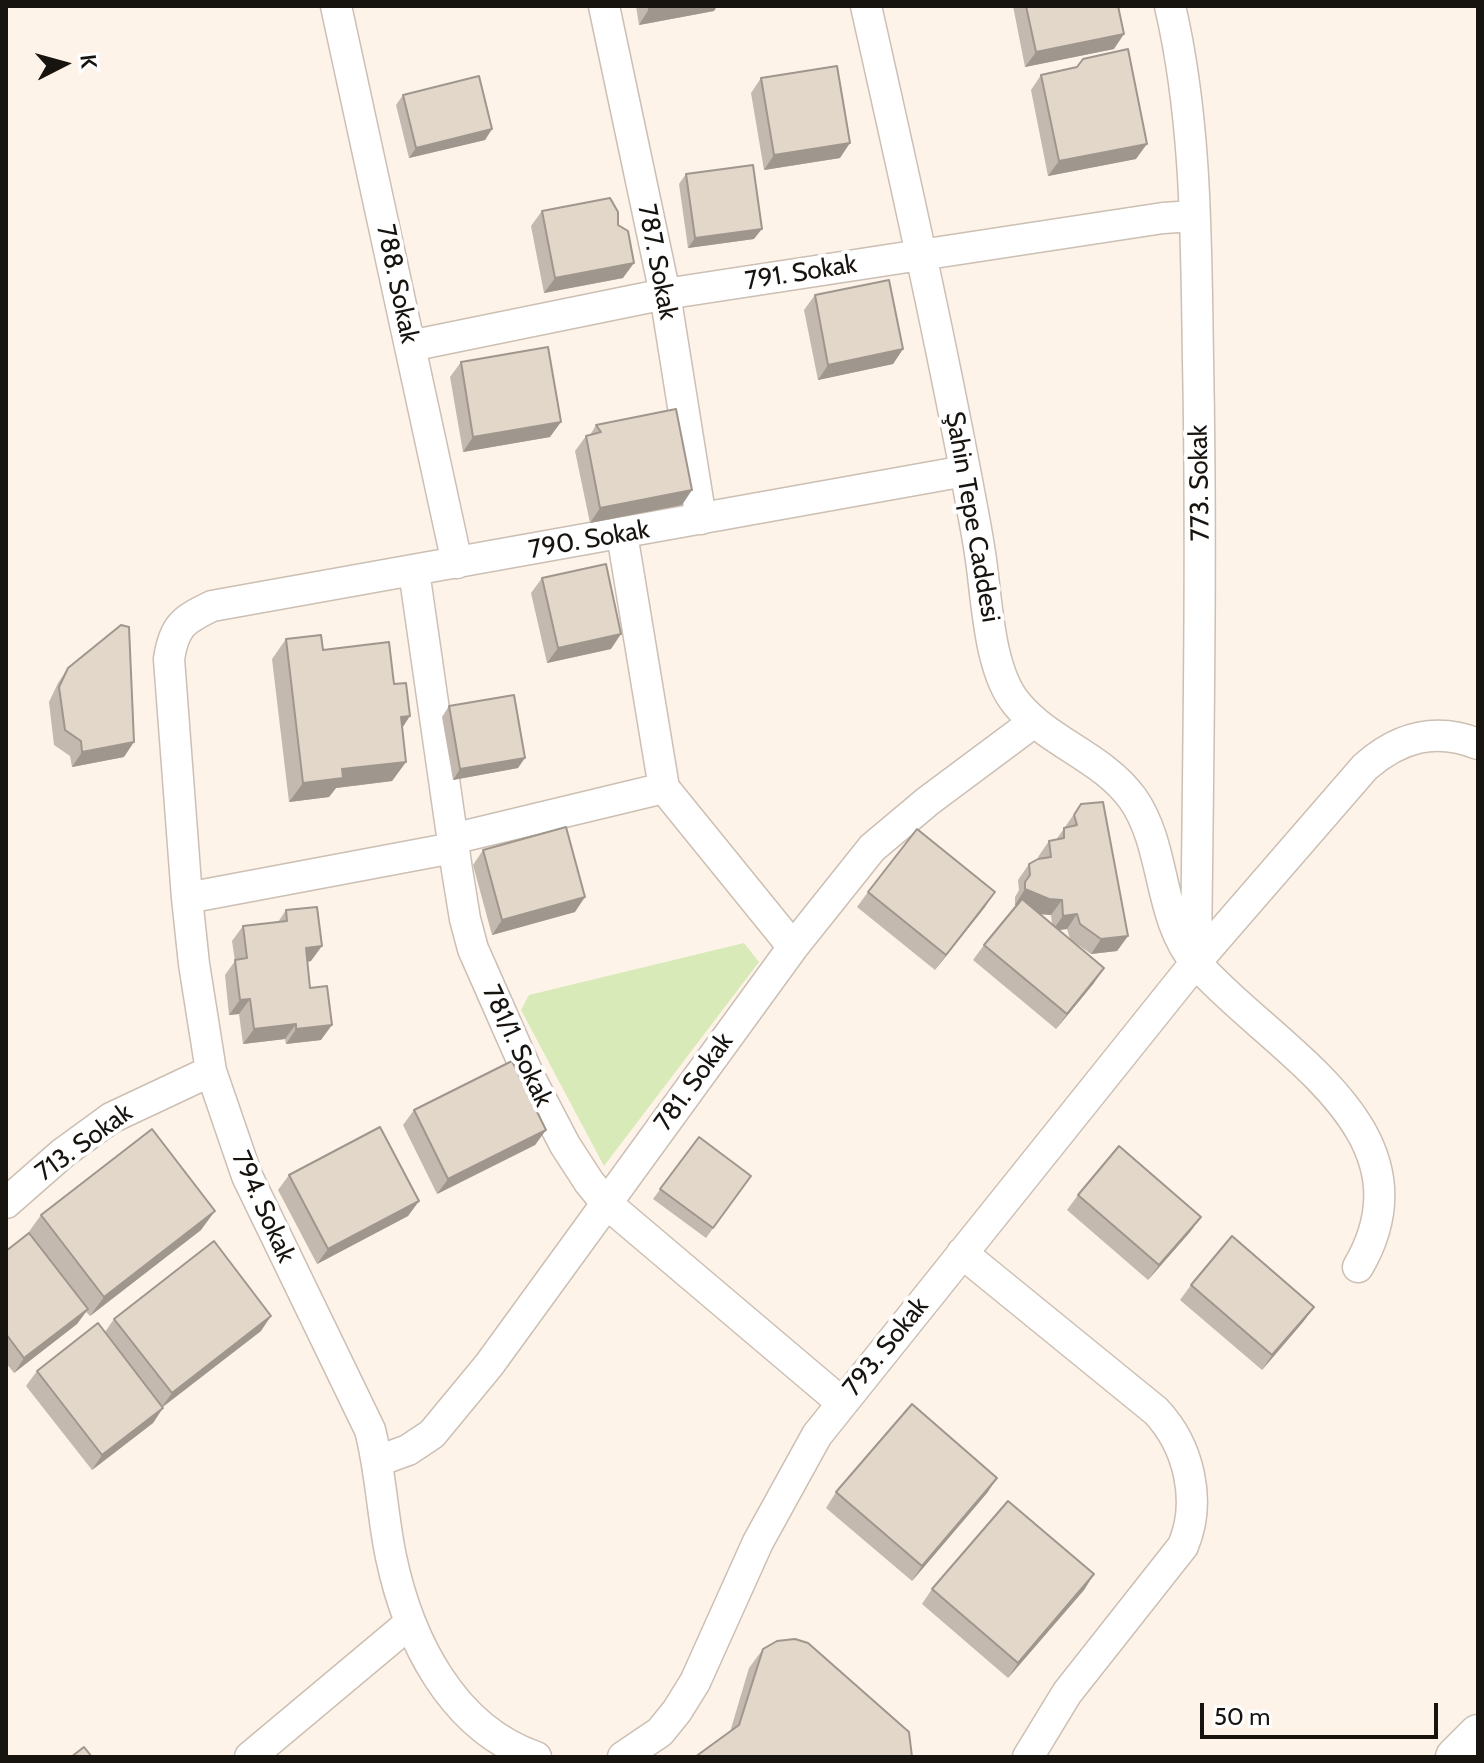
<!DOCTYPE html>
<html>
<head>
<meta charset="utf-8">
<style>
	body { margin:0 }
	#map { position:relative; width:1484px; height:1763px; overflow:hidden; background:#fef3e9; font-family:Cabin,sans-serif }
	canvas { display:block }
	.frame { position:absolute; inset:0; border:8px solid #17130e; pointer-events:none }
	.north { position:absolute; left:24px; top:24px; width:80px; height:80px; -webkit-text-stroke:6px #fff; paint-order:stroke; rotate:84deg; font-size:22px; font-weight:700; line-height:32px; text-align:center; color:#17130e }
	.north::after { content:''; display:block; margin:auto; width:28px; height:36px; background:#17130e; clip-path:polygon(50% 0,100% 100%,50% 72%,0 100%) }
	.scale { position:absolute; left:1200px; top:1703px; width:238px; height:36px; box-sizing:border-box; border:4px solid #17130e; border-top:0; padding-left:10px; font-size:24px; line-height:28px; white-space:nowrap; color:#17130e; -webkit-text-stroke:6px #fff; paint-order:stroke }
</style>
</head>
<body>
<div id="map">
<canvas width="1484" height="1763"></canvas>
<div class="frame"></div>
<div class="north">K</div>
<div class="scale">50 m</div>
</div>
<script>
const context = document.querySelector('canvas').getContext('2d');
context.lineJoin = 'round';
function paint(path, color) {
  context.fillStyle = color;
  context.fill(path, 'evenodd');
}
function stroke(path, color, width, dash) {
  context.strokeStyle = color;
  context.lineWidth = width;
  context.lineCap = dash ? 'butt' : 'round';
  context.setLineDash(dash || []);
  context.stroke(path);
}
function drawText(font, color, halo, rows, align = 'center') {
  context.font = font + ' Cabin,sans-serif';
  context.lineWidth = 8;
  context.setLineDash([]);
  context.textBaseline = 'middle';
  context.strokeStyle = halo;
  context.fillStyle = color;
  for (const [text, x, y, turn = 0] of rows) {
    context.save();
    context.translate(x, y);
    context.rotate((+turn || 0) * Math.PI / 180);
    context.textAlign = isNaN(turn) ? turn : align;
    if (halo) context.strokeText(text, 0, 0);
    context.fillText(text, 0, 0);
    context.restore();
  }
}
const green = new Path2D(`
	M 744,943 L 759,962 L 604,1166 L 521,1010 L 529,995 Z`);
const minor = new Path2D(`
	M 336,6 L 457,563
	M 604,6 L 665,294 L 701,519
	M 866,6 C 901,162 936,318 966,475 C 971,503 977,531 981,560 C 987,601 989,671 1017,704 C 1049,743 1103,757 1133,799 C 1167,848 1157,918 1197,964 C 1273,1050 1438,1130 1358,1267
	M 1170,6 C 1197,122 1196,242 1198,360 C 1202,560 1198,759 1196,958
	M 410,346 L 665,294 L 1163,218 L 1194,216
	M 622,534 L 664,788 L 793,947
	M 414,571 L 457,870 L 465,919 L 473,949 L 529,1076 L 565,1145 L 589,1182 L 606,1203 L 841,1402
	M 452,839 L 664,788
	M 187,898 L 453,848
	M 6,1203 L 63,1153 L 111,1118 L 211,1071
	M 962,1253 L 1156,1411 C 1189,1446 1202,1501 1183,1546 L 1067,1693 L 1028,1757
	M 378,1461 L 408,1450 L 432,1434 L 489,1365 L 793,947 L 872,848 L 928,801 L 1034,722
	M 250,1757 L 410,1623
	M 536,1757 C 451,1728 408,1638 391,1557 C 382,1514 381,1472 370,1430 L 247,1176 L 211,1071 L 194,964 L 187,898 L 169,659 C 174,626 183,620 212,606 L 965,471
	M 623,1757 L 660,1732 L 677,1711 L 695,1682 L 758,1542 L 817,1435 L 1196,962 L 1365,767 C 1399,737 1435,727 1478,744`);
const major = new Path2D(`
	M 1455,1757 L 1478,1734`);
const wall = new Path2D(`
	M 636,6 L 717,6 L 714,11 L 639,25 Z
	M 1013,6 L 1118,6 L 1114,49 L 1025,67 Z
	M 1077,67 L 1136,159 L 1048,176 L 1031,90 L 1041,75 Z
	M 761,78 L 840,158 L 764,170 L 751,93 Z
	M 403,95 L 492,129 L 485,140 L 409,158 L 396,105 Z
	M 686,174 L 754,239 L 688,248 L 679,184 Z
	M 542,211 L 623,278 L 544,293 L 531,226 Z
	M 815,295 L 903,349 L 893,364 L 818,380 L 804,310 Z
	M 461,362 L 550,437 L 463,452 L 450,377 Z
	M 596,425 L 682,505 L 590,523 L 575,451 L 586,436 L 590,435 Z
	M 542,578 L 611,649 L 547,663 L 531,593 Z
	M 286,639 L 323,650 L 394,684 L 402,728 L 406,762 L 392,781 L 336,788 L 329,797 L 289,802 L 272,659 Z
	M 68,668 L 124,757 L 72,767 L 70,756 L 54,745 L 49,702 L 58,683 Z
	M 449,706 L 518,768 L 453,780 L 442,717 Z
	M 1081,804 L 1128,936 L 1117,951 L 1091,954 L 1070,939 L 1067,929 L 1059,930 L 1094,983 L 1056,1029 L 973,960 L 984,945 L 1017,905 L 1015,905 L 1015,897 L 1019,890 L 1018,880 L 1029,864 L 1039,859 L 1038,857 L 1049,841 L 1056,840 ZM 1040,914 L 1051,915 L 1052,924 Z
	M 483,850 L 575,912 L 492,935 L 473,865 Z
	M 868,892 L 985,907 L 935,970 L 857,907 Z
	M 286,910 L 311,961 L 307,962 L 310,988 L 321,1040 L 286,1044 L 285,1039 L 243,1044 L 239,1014 L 229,1015 L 225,975 L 235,961 L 232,941 L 243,926 L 278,922 Z
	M 414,1110 L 546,1130 L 535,1145 L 437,1194 L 403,1125 Z
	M 699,1137 L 751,1176 L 706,1238 L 653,1199 Z
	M 289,1175 L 419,1201 L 408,1216 L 317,1264 L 278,1190 Z
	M 1078,1195 L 1201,1217 L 1190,1232 L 1148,1280 L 1067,1210 Z
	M 41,1215 L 201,1230 L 90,1316 L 86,1312 L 77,1324 L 14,1373 L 6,1363 L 6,1251 L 28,1233 Z
	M 1191,1285 L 1314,1307 L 1303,1322 L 1262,1370 L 1180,1300 Z
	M 114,1319 L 261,1331 L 163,1407 L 153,1423 L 92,1470 L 26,1386 L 37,1371 L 105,1332 Z
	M 997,1478 L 987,1493 L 912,1581 L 826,1508 L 836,1492 Z
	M 1094,1574 L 1084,1590 L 1008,1678 L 922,1604 L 932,1589 Z
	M 763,1649 L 912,1757 L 730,1732 L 749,1668 Z`);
const shadedWall = new Path2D(`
	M 669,6 L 717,6 L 714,11 L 639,25 L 649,9 Z
	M 1124,34 L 1114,49 L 1025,67 L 1036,52 Z
	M 492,129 L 485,140 L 409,158 L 416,148 Z
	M 850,143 L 840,158 L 764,170 L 774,155 Z
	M 1147,144 L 1136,159 L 1048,176 L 1059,161 Z
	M 762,229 L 754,239 L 688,248 L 695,238 Z
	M 634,263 L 623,278 L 544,293 L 555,278 Z
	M 903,349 L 893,364 L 818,380 L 828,365 Z
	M 561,422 L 550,437 L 463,452 L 473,437 Z
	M 692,490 L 682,505 L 590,523 L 600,508 Z
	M 621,634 L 611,649 L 547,663 L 558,648 Z
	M 410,716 L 397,736 L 401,717 Z
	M 134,742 L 124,757 L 72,767 L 82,752 Z
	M 525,758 L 518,768 L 453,780 L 460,769 Z
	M 406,762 L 392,781 L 336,788 L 329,797 L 289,802 L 303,783 L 342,769 Z
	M 1025,889 L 1062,900 L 1051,915 L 1039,914 L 1015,905 Z
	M 995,892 L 985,907 L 935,970 L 946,955 Z
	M 585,897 L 575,912 L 492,935 L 502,920 Z
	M 1077,914 L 1067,929 L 1052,931 L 1063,916 Z
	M 1128,936 L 1117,951 L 1091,954 L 1101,939 Z
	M 322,946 L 311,961 L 295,964 L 306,948 Z
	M 1104,968 L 1094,983 L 1056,1029 L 1067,1014 Z
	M 250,999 L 239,1014 L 229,1015 L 240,1000 Z
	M 296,1024 L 285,1039 L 243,1044 L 254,1029 Z
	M 332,1025 L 321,1040 L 286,1044 L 296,1029 Z
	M 546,1130 L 535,1145 L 437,1194 L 448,1179 Z
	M 419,1201 L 408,1216 L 317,1264 L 328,1249 Z
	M 215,1211 L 201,1230 L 90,1316 L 104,1297 Z
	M 1201,1217 L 1190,1232 L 1148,1280 L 1159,1265 Z
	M 1314,1307 L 1303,1322 L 1262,1370 L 1272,1355 Z
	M 88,1309 L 77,1324 L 14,1373 L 24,1358 Z
	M 271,1316 L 261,1331 L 161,1408 L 172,1393 Z
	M 163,1408 L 153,1423 L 92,1470 L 102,1455 Z
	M 997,1478 L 987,1493 L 912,1581 L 922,1566 Z
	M 1094,1574 L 1084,1590 L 1008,1678 L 1018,1663 Z`);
const building = new Path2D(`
	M 649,6 L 669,6 L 649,9 Z
	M 1026,6 L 1118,6 L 1124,34 L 1036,52 Z
	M 1128,49 L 1147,144 L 1059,161 L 1041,75 L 1077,67 L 1083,59 Z
	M 837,66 L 850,143 L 774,155 L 761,78 Z
	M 479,76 L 492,129 L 416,148 L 403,95 Z
	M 753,165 L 762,229 L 695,238 L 686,174 Z
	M 610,198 L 618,212 L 618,225 L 628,231 L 634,263 L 555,278 L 542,211 Z
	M 889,280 L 903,349 L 828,365 L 815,295 Z
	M 548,347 L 561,422 L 473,437 L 461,362 Z
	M 676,409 L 692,490 L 600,508 L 586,436 L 601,432 L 596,425 Z
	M 606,564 L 621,634 L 558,648 L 542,578 Z
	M 121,625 L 129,627 L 134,742 L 82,752 L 81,741 L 65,730 L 59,687 L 68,668 Z
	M 321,635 L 323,650 L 389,642 L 394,684 L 406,683 L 410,716 L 401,717 L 406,762 L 342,769 L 343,778 L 303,783 L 286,639 Z
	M 514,695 L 525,758 L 460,769 L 449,706 Z
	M 1103,802 L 1128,936 L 1101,939 L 1080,924 L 1077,914 L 1063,916 L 1062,900 L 1049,899 L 1025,889 L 1025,882 L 1030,875 L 1029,864 L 1038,859 L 1051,857 L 1049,841 L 1064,838 L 1064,828 L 1077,825 L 1074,815 L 1081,804 Z
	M 566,827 L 585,897 L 502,920 L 483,850 Z
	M 917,829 L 995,892 L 946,955 L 868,892 Z
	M 1022,899 L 1104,968 L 1067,1014 L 984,945 Z
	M 317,907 L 322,946 L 306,948 L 310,988 L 327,986 L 332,1025 L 296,1029 L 296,1024 L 254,1029 L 250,999 L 240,1000 L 235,960 L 247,958 L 243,926 L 287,921 L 286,910 Z
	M 512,1061 L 546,1130 L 448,1179 L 414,1110 Z
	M 380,1127 L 419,1201 L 328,1249 L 289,1175 Z
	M 152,1129 L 215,1211 L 104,1297 L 41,1215 Z
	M 699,1137 L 751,1176 L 713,1228 L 660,1189 Z
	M 1119,1146 L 1201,1217 L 1159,1265 L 1078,1195 Z
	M 29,1233 L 88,1309 L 24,1358 L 6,1334 L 6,1251 Z
	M 1232,1236 L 1314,1307 L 1272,1355 L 1191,1285 Z
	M 214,1241 L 271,1316 L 172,1393 L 114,1319 Z
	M 98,1323 L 163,1408 L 102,1455 L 37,1371 Z
	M 912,1404 L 997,1478 L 922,1566 L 836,1492 Z
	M 1008,1501 L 1094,1574 L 1018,1663 L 932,1589 Z
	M 795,1639 L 808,1643 L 909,1732 L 912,1757 L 695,1757 L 739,1725 L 763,1649 L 777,1641 Z
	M 84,1747 L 92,1757 L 71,1757 Z`);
const streetNames = [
	["787. Sokak",657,262,79],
	["791. Sokak",801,273,-9],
	["788. Sokak",397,284,78],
	["773. Sokak",1200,483,-91],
	["Şahin Tepe Caddesi",972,517,80],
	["790. Sokak",589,540,-10],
	["781/1. Sokak",517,1046,65],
	["781. Sokak",694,1082,-54],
	["713. Sokak",84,1143,-36],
	["794. Sokak",263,1207,66],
	["793. Sokak",886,1347,-51]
];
paint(green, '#d7eab7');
stroke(minor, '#ccbfb3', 33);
stroke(major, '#ccbfb3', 41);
stroke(minor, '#fff', 30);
stroke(major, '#fff', 38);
paint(wall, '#c3b9ae');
paint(shadedWall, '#9f968d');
paint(building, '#e3d7ca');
stroke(building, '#9f968d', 2);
drawText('26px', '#17130e', '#fff', streetNames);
</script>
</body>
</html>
